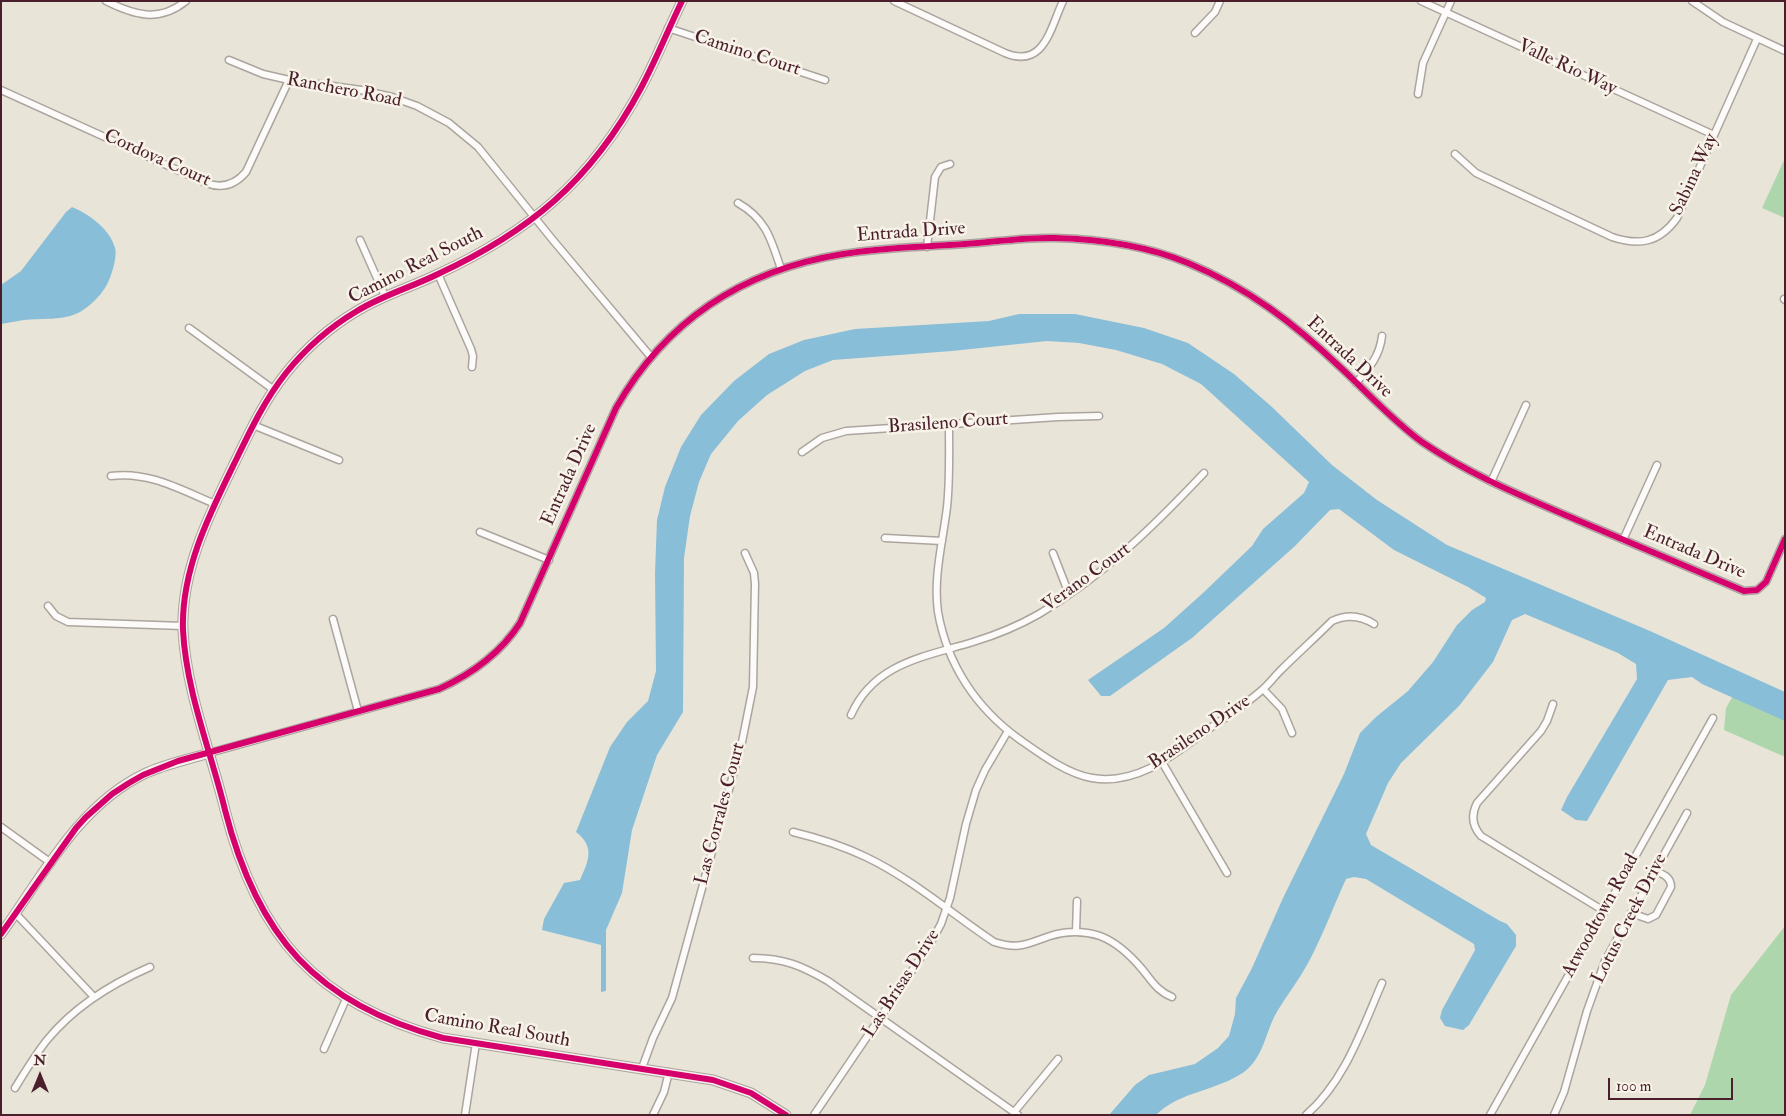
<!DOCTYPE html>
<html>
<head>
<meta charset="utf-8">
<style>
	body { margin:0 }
	#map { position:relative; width:1786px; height:1116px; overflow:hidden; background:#e9e4d8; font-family:"IM FELL Double Pica",serif }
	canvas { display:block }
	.frame { position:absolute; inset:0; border:2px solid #4a1f2b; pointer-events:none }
	.north { position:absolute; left:15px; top:1051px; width:50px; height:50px; -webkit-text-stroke:4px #f7f3e8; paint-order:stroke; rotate:0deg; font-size:14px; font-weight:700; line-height:20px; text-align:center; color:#4a1f2b }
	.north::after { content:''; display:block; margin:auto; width:18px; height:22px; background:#4a1f2b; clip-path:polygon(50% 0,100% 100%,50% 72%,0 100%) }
	.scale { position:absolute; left:1608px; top:1078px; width:125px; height:22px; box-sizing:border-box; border:2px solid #4a1f2b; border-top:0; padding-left:6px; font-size:15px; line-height:18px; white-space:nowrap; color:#4a1f2b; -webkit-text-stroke:4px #f7f3e8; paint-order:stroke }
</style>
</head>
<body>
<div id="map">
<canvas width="1786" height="1116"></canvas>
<div class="frame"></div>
<div class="north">N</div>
<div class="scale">100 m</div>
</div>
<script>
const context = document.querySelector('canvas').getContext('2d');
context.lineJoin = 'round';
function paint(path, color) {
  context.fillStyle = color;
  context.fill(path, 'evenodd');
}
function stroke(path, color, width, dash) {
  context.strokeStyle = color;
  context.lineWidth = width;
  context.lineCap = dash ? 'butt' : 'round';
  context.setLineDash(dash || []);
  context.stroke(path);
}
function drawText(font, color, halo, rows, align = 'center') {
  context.font = font + ' "IM FELL Double Pica",serif';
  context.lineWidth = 5;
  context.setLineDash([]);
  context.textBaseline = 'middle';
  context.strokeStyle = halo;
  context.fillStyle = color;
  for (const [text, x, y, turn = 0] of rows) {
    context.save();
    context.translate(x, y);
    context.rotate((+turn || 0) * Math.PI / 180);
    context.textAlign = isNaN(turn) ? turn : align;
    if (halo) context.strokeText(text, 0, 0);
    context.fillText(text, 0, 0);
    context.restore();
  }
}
const green = new Path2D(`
	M 1785,158 L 1785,218 L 1762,208 Z
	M 1738,687 L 1785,707 L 1785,757 L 1724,730 L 1726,708 Z
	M 1785,926 L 1785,1115 L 1690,1115 L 1705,1085 L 1731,995 Z`);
const water = new Path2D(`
	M 72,207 C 89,214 110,229 115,248 C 118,257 110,281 105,288 C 100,296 89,307 80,312 C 64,321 41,318 24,320 C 16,321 9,323 1,324 L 1,285 L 21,271 L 66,212 Z
	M 1019,314 L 1075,314 L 1144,328 L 1188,343 L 1234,374 L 1272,407 L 1332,465 L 1377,500 L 1447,545 L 1650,631 L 1785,692 L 1785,721 L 1702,684 L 1692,677 L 1668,680 L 1587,821 L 1576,820 L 1561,810 L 1567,797 L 1637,679 L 1636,664 L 1618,653 L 1525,614 L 1512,620 L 1493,662 L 1459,706 L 1401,763 L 1388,783 L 1366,834 L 1371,845 L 1500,921 L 1507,924 L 1516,935 L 1516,946 L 1469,1025 L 1463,1030 L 1445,1026 L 1440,1018 L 1442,1010 L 1475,950 L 1474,944 L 1366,879 L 1354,877 L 1346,879 C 1333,907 1322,938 1307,965 C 1298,981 1287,995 1278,1010 C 1265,1031 1265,1056 1244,1072 C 1217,1091 1180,1091 1156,1115 L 1109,1115 L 1135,1085 L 1149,1075 L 1195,1064 L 1218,1048 L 1229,1036 L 1235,1014 L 1236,998 L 1252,968 L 1283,898 L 1344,774 L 1360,733 L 1376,717 L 1408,691 L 1433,662 L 1457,625 L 1472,610 L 1485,602 L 1486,598 L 1468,587 L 1394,550 L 1339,509 L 1330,510 L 1295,546 L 1192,638 L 1110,696 L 1101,696 L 1088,680 L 1164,628 L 1203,593 L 1252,546 L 1263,529 L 1304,493 L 1309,482 L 1201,384 L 1162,364 L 1116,350 L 1079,343 L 1047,341 L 952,351 L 833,360 L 805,371 L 767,395 L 738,421 L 711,454 L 699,482 L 690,516 L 684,558 L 683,712 L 657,755 L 632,830 L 622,893 L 606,930 L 606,991 L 601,992 L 601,945 L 542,930 L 544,919 L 564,883 L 580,880 C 589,860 595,847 576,832 L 610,747 L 627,722 L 648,701 L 656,671 L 655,573 L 657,520 L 665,487 L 681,447 L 701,415 L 734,381 L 769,354 L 804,340 L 855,329 L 989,321 Z`);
const street = new Path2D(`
	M 106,1 C 134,15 159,23 186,1
	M 894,1 L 1005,53 C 1044,69 1050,29 1063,1
	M 1421,1 L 1714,135
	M 1692,1 L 1723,22 L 1785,51
	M 668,28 L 825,80
	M 1195,33 L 1215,12 L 1220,1
	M 229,60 L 263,74 L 289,80 L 361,90 L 392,97 L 417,106 L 449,123 L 478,147 L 552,239 L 651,357
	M 1,90 L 206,183 C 222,189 235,185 246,172 L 289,80
	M 1418,94 L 1423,63 L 1451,1
	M 1455,154 L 1476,173 L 1612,237 C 1639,246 1659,243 1677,218 L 1757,39
	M 738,203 C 766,219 771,239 781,269
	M 360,240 L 385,296
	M 927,247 L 935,177 L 941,167 L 950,164
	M 438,274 L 471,349 L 473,356 L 472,367
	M 1784,299 L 1785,300
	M 189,328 L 274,390
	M 1356,383 C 1369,368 1380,356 1382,336
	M 949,424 C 949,451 950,479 947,507 C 943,541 933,577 938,612 C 947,664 976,708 1019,739 C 1039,753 1067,774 1092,778 C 1138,786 1176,753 1210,728 C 1228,716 1246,704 1262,690 C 1269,684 1274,677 1280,671 C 1297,654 1315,638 1332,621 C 1347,614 1360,615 1374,624
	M 253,425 L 339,460
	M 802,452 L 822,438 L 846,431 L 1058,417 L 1099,416
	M 111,476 C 149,471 181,490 215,504
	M 1491,482 L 1526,405
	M 480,532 L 549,560
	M 885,538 L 942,541
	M 1623,540 L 1657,465
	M 1053,553 L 1069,594
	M 48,606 L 56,616 L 68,622 L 183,626
	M 333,619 L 358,711
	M 1263,689 L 1282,709 L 1292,733
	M 1553,704 L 1547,721 L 1541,731 L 1477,803 C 1471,815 1472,826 1481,836 L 1604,911
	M 851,715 C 874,663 924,657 973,642 C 996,635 1018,626 1039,614 C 1103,576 1153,527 1204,473
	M 209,753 L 439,689 C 472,674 500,654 520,623 L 616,408 C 666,320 744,270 843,254 C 883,247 924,247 965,244 C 995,242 1025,237 1055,238 C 1099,239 1147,246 1188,263 C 1248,288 1294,323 1341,368 C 1368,393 1392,420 1422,442 C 1470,475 1524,497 1577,520 C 1633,544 1688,567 1744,591 L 1757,590 L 1766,582 L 1785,539
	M 1162,762 L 1227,873
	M 1,827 L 51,863
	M 793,832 C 818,838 843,846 866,857 C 912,879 952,914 994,942 C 1020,950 1026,944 1050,936 C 1066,931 1084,931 1100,936 C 1116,942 1131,956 1142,969 C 1152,981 1157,991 1172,997
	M 1631,913 L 1648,919 L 1656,915 L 1671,887 C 1671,877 1663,874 1655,871
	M 16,914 L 94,997
	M 1076,932 L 1077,901
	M 753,958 C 784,958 802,966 828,981 L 1018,1115
	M 324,1049 L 346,999
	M 642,1068 L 653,1038 L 672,998 L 742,742 L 753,687 L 755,584 L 754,573 L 745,553
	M 15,1088 C 25,1072 35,1055 47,1040 C 74,1007 111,984 150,967
	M 1015,1111 L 1058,1059
	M 465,1115 L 476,1043
	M 653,1115 L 664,1092 L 669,1072
	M 814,1115 L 930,944 L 941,924 L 950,898 L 966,824 L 976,790 L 985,770 L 1008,731
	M 1306,1115 C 1345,1081 1362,1029 1382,983
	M 1490,1115 L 1713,718
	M 1554,1115 L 1564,1092 L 1587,1011 L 1605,961 L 1687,813`);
const secondary = new Path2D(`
	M 682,1 C 668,30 656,60 641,88 C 619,129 589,170 554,201 C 520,231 479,255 438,274 C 412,287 383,295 357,311 C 330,327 306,348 286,373 C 264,401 250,431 235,462 C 209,515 181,570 183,630 C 186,691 211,752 225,810 C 257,936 316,1004 443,1038 L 713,1080 L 751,1093 L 786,1115
	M 1,934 C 42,877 78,806 144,774 C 165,764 187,760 209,753`);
const cycleway = new Path2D(`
	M 682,1 C 668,30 656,60 641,88 C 619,129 589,170 554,201 C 520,231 479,255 438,274 C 412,287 383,295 357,311 C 330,327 306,348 286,373 C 264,401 250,431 235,462 C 209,515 181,570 183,630 C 186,691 211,752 225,810 C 257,936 316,1004 443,1038 L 713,1080 L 751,1093 L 786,1115
	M 1,934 L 76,828 L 86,817 L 112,794 L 129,783 L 143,775 L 178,761 L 439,689 C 472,674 500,654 520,623 L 616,408 C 666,320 744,270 843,254 C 883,247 924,247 965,244 C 995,242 1025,237 1055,238 C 1099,239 1147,246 1188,263 C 1248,288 1294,323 1341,368 C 1368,393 1392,420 1422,442 C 1470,475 1524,497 1577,520 C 1633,544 1688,567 1744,591 L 1757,590 L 1766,582 L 1785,539`);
const streetNames = [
	["Camino Court",747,54,18],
	["Valle Rio Way",1567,68,25],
	["Ranchero Road",344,91,11],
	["Cordova Court",157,159,24],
	["Sabina Way",1695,175,-65],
	["Entrada Drive",911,233,-4],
	["Camino Real South",416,266,-27],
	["Entrada Drive",1349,358,43],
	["Brasileno Court",948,424,-4],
	["Entrada Drive",570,475,-66],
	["Entrada Drive",1694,553,23],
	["Verano Court",1087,578,-36],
	["Brasileno Drive",1200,733,-34],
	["Las Corrales Court",721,814,-75],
	["Atwoodtown Road",1601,916,-61],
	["Lotus Creek Drive",1630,919,-63],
	["Las Brisas Drive",902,984,-57],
	["Camino Real South",497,1029,10]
];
paint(green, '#aed6ac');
paint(water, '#89bed9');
stroke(street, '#aca49e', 9);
stroke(secondary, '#aca49e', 11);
stroke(street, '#fcfbf9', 6);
stroke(secondary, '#f4f1eb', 9);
stroke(cycleway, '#d6006c', 6);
drawText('19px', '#4a1f2b', '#f7f3e8', streetNames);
</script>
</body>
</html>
